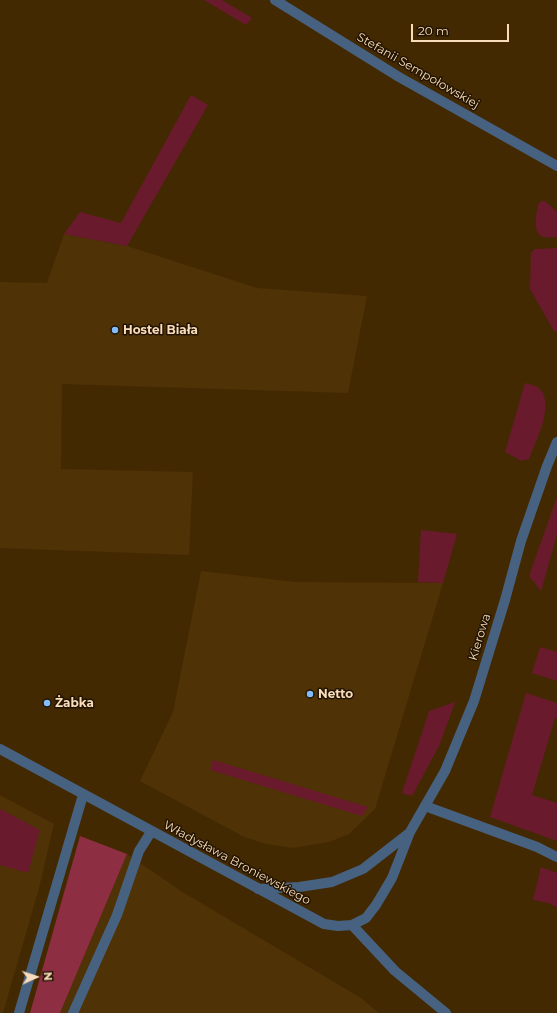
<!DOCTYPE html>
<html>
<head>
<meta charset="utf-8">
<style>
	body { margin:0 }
	#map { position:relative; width:557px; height:1013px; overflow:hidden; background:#432902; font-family:Montserrat,sans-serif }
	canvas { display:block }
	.north { position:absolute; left:16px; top:957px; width:40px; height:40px; -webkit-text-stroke:3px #231401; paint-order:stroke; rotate:87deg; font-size:11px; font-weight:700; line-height:16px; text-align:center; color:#f8dcbb }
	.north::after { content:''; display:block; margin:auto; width:14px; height:18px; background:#f8dcbb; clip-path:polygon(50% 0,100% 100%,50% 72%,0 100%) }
	.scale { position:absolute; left:411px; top:24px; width:98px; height:18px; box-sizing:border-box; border:2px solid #f8dcbb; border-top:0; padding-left:5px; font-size:12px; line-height:14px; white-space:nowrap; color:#f8dcbb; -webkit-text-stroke:3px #231401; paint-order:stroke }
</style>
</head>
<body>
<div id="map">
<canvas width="557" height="1013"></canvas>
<div class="north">N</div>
<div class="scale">20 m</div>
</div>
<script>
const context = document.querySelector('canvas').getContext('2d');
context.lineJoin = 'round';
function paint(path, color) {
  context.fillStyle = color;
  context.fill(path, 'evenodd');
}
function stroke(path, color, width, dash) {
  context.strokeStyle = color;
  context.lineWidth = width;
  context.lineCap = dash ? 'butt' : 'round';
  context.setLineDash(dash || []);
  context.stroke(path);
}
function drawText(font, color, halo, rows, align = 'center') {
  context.font = font + ' Montserrat,sans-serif';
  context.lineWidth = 3;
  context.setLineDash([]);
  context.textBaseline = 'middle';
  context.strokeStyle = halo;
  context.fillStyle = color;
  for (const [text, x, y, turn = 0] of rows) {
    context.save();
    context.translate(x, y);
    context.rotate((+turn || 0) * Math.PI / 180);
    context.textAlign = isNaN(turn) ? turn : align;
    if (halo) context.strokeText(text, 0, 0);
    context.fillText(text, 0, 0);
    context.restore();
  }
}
const built = new Path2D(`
	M 64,234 L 127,246 L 257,288 L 367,296 L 348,393 L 62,384 L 61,469 L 193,472 L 189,555 L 0,548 L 0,282 L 47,283 Z
	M 201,571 L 295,582 L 443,583 L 375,809 L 349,834 L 329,842 L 293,848 L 266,844 L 244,837 L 140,781 L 173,712 Z
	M 0,795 L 54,824 L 39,888 L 3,1013 L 0,1013 Z
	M 127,854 L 181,891 L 361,998 L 379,1013 L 60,1013 Z`);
const green = new Path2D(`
	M 204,0 L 222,0 L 252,18 L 246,25 Z
	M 191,95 L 208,105 L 127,246 L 64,234 L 80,212 L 121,223 Z
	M 542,201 L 545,201 L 557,212 L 557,237 C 553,237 548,238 544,237 C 531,234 537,213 538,204 Z
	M 557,248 L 557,331 L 554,331 L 530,289 L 531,253 L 535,249 Z
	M 525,383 C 529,384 534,385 537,387 C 557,400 536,441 529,459 L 522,461 L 505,452 Z
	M 557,497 L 557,535 L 541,591 L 529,576 Z
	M 421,530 L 457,534 L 443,583 L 418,582 Z
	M 540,647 L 557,652 L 557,681 L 532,673 Z
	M 526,693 L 557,703 L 557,718 L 555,718 L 532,795 L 557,803 L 557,841 L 490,817 Z
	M 455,702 L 440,744 L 412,796 L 402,793 L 429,711 Z
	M 213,760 L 368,807 L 362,816 L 210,770 Z
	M 0,809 L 40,830 L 28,873 L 0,865 Z
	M 541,867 L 557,873 L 557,907 L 548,903 L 533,900 Z`);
const forest = new Path2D(`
	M 80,836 L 127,854 L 60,1013 L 30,1013 Z`);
const lane = new Path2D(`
	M 425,806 L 537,847 L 557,857
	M 19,1013 L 83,795
	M 73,1013 L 117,915 L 139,851 L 151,832`);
const street = new Path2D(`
	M 275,0 L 399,77 L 557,166
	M 0,749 L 324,924 L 338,926 L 352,925 L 366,918 L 376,905 L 392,878 L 410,832 L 445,771 L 474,701 L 505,600 L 521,541 L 547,466 L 557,442
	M 258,889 L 299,887 L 332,882 L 363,869 L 408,834
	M 352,925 L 395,971 L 446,1013`);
const markers = [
	[115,330,4,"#83bcfb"],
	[310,694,4,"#83bcfb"],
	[47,703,4,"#83bcfb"]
];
const streetNames = [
	["Stefanii Sempołowskiej",418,71,30],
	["Kierowa",480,637,-73],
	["Władysława Broniewskiego",237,863,28]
];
const poiNames = [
	["Hostel Biała",123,330],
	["Netto",318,694],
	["Żabka",55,703]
];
paint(built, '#4f3206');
paint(green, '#6a1a2d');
paint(forest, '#8e2e42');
stroke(lane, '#476280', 10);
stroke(street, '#476280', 10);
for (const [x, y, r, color] of markers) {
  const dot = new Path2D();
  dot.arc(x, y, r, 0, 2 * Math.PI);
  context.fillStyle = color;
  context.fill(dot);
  stroke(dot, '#231401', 1.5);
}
drawText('12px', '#f8dcbb', '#231401', streetNames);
drawText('bold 12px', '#f8dcbb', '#231401', poiNames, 'left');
</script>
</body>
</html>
